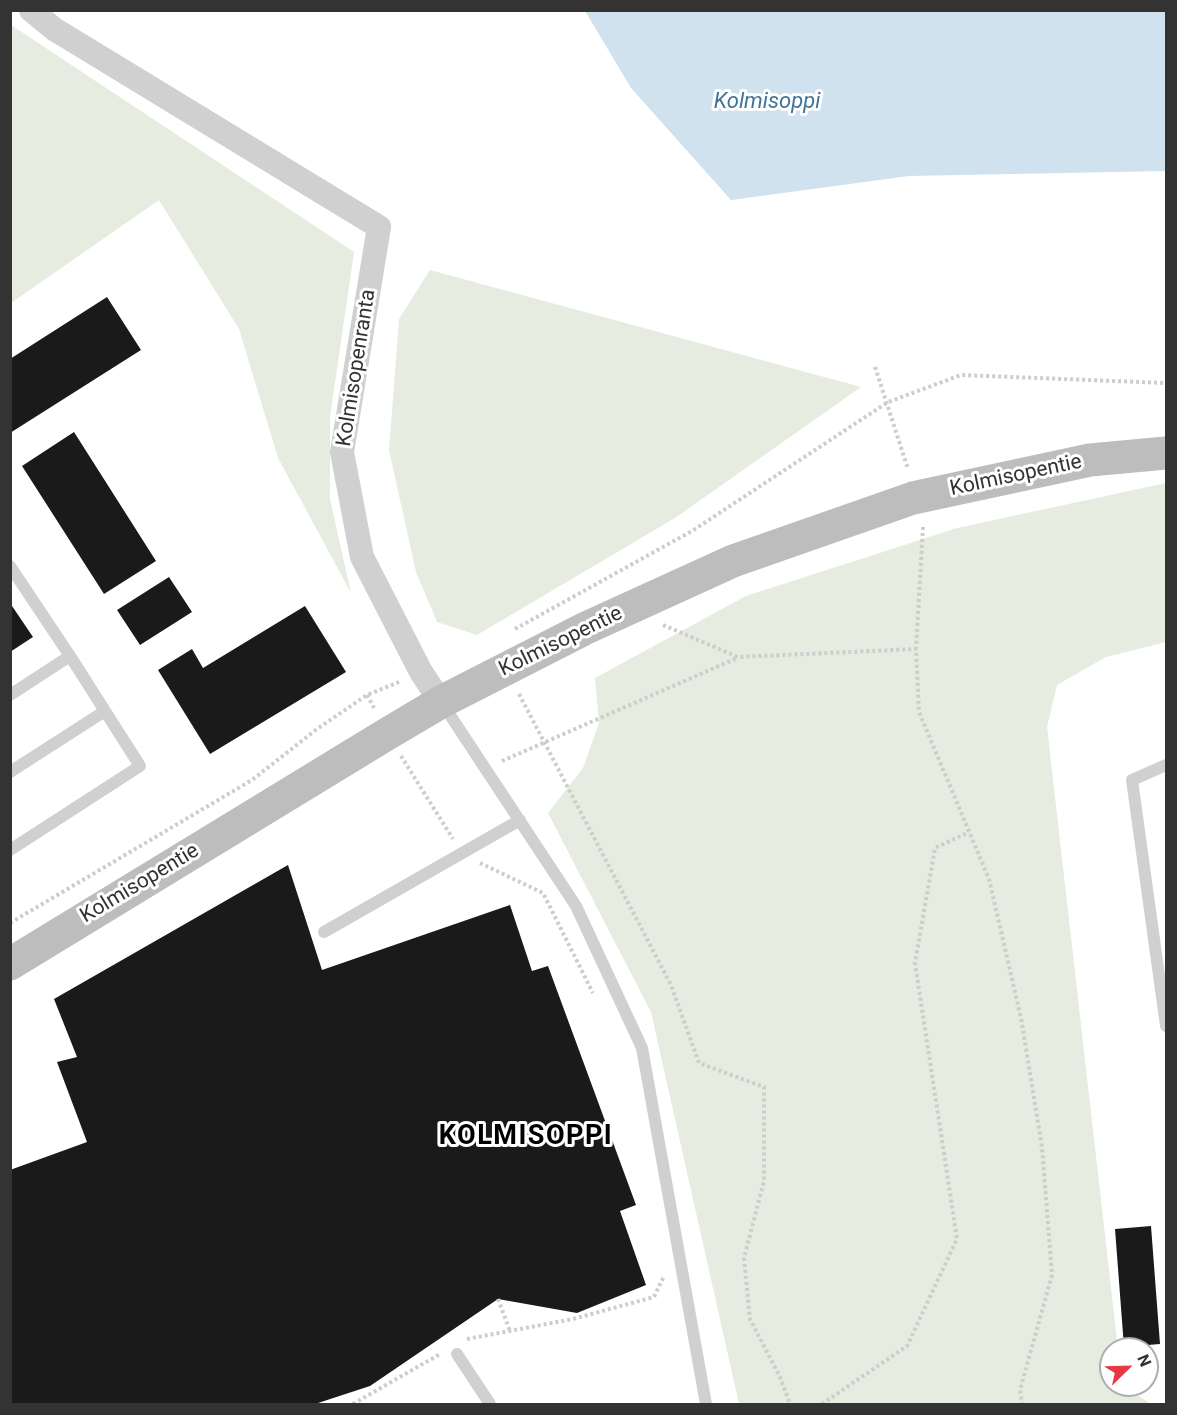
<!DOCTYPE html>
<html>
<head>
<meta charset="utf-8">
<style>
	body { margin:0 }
	#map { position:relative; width:1177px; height:1415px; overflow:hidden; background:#fff; font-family:Roboto,sans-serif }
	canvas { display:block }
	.frame { position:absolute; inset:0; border:12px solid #333; pointer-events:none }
	.north { position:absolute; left:1099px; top:1337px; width:60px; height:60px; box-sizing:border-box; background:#fff; border:2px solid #adadad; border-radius:50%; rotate:67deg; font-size:16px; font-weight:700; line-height:24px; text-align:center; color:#333 }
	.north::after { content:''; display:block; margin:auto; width:21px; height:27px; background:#e63946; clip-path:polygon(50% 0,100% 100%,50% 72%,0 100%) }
</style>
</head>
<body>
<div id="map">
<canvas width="1177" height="1415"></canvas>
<div class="frame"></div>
<div class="north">N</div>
</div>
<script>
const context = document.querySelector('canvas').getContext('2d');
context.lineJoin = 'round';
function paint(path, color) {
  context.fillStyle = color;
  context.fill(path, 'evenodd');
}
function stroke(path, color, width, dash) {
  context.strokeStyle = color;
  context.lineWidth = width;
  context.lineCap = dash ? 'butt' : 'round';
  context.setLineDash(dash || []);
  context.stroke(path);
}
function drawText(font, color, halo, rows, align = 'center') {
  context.font = font + ' Roboto,sans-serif';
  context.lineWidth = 6;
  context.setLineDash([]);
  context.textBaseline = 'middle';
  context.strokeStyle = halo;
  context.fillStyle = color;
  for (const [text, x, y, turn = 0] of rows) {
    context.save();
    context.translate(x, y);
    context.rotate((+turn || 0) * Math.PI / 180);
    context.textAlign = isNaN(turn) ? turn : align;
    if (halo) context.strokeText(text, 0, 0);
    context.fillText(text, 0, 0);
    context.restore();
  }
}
const green = new Path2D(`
	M 11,25 L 354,252 L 330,417 L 330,499 L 351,593 L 278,458 L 239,329 L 159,200 L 11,303 Z
	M 430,270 L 861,387 L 675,518 L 477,635 L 437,622 L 416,572 L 389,450 L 399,319 Z
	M 1166,483 L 1166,642 L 1106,657 L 1057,685 L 1047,727 L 1118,1349 L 1111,1349 L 1111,1385 L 1122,1385 L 1151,1404 L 739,1404 L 651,1012 L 548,813 L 583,768 L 599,723 L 595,678 L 746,596 L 957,528 Z`);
const water = new Path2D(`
	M 585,11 L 1166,11 L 1166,171 L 909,176 L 731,200 L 631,88 Z`);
const building = new Path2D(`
	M 107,297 L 141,350 L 10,433 L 10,359 Z
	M 74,432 L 156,561 L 104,594 L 22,466 Z
	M 169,577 L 192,612 L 140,645 L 117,610 Z
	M 10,603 L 33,637 L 10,652 Z
	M 305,606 L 346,672 L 210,754 L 158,670 L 192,649 L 203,668 Z
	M 288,865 L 322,970 L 510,905 L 532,971 L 548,966 L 636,1205 L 620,1211 L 646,1285 L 577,1313 L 498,1299 L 370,1386 L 315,1404 L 10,1404 L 10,1170 L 87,1142 L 57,1062 L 77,1057 L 54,999 Z
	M 1151,1226 L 1160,1344 L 1124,1347 L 1115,1229 Z`);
const path = new Path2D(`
	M 875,367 L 908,469
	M 923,527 L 916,649 L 919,712 L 989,879 L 1021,1018 L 1042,1147 L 1052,1275 L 1020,1390 L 1022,1404
	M 663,625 L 738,657 L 916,649
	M 515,629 L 692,531 L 888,402 L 961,375 L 1166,383
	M 519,694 L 671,985 L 699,1063 L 764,1087 L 764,1181 L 744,1258 L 750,1319 L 780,1377 L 790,1404
	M 367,695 L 374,708
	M 401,756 L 453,839
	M 502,761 L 737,658
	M 480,863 L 543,893 L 593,993
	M 10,923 L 252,780 L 317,729 L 367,695 L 399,682
	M 498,1299 L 510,1331
	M 467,1339 L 573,1319 L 654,1297 L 664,1276
	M 353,1404 L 440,1354
	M 822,1404 L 907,1346 L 957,1239 L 915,963 L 935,848 L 969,832`);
const service = new Path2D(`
	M 10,566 L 70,656
	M 10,695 L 70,656 L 140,766 L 10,850
	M 442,703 L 576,906 L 642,1048 L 706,1404
	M 1166,765 L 1132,780 L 1166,1026
	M 10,772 L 105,711
	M 324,932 L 520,820
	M 457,1354 L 490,1404`);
const minor = new Path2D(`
	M 31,10 L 54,29 L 379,227 L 342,452 L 362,557 L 421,672 L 441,702`);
const secondary = new Path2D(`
	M 10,964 L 387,734 L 441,702 L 586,628 L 733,561 L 913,498 L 1090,460 L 1166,453`);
const streetNames = [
	["Kolmisopenranta",357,368,-81],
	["Kolmisopentie",1016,476,-12],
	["Kolmisopentie",561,642,-26],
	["Kolmisopentie",140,884,-31]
];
const waterNames = [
	["Kolmisoppi",767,102]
];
const districtNames = [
	["KOLMISOPPI",526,1137]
];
paint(green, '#e6ecdf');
paint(water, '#cfe2ee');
paint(building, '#1a1a1a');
stroke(path, '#cdcdcd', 4, [3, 3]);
stroke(service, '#d0d0d0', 12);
stroke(minor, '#d0d0d0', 24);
stroke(secondary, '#bdbdbd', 33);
drawText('21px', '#333', '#fff', streetNames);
drawText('italic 22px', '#3f7597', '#fff', waterNames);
context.letterSpacing = '1.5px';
drawText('bold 27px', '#000', '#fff', districtNames);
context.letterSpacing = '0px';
</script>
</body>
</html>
